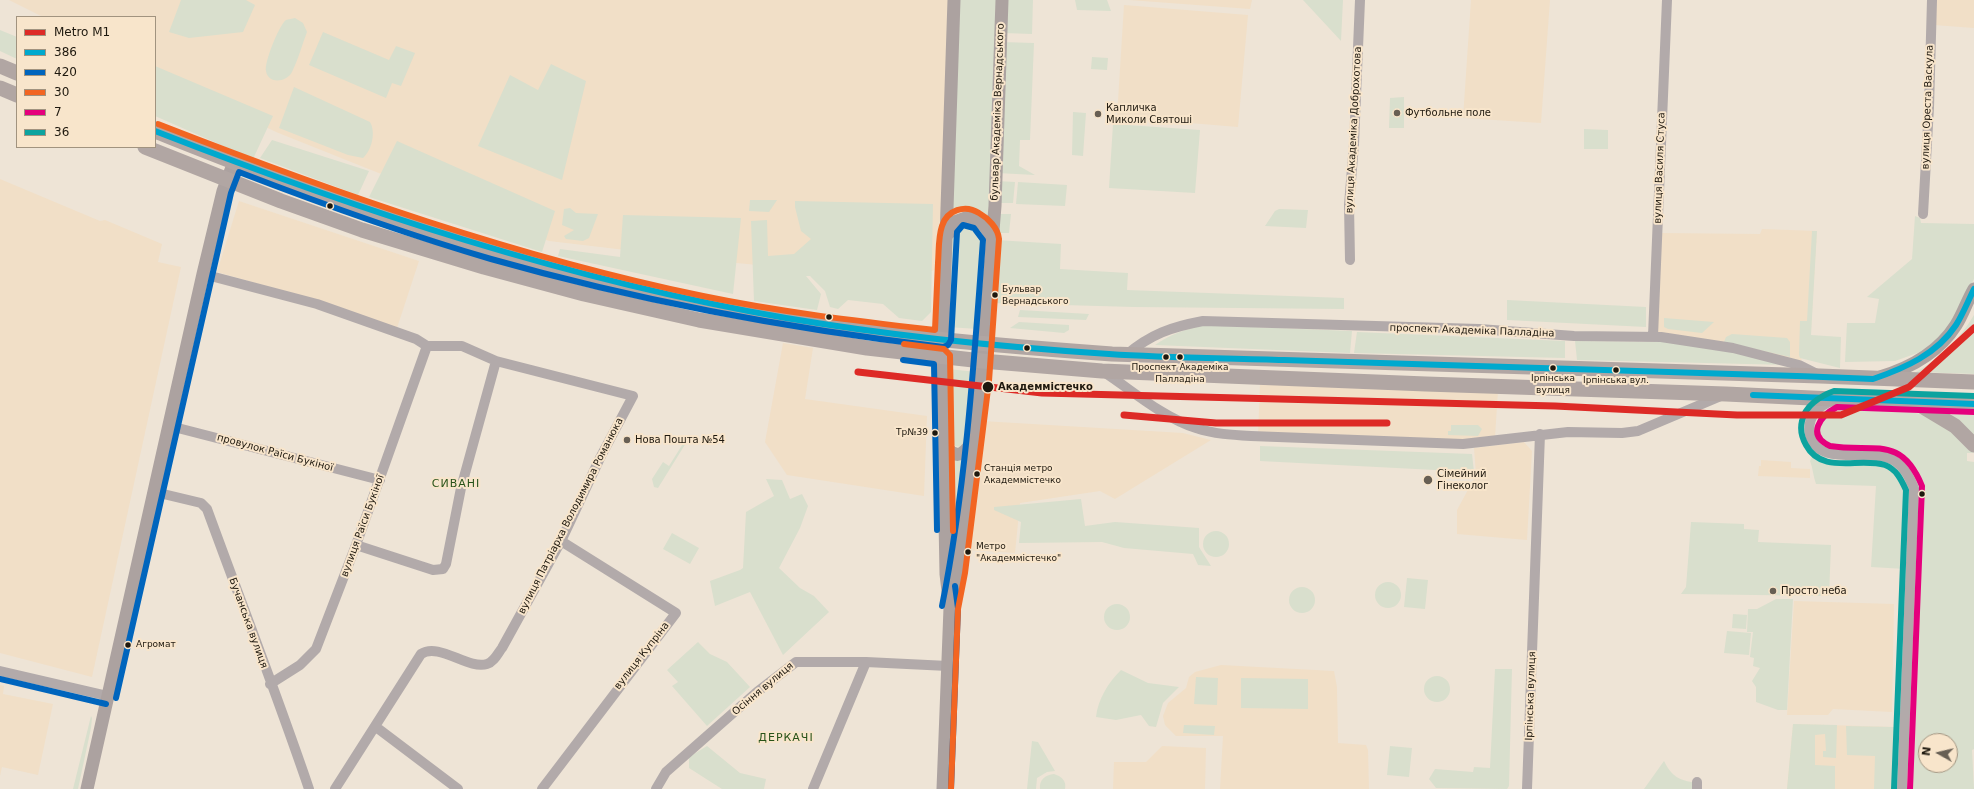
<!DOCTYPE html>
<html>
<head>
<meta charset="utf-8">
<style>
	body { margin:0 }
	#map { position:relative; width:1974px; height:789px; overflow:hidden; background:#eee4d6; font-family:"DejaVu Sans",sans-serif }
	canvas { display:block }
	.legend { position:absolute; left:16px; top:16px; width:140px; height:132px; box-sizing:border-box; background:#f8e5cb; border:1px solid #a1937f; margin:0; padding:5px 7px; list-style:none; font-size:12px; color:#1e180e }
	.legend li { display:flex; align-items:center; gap:8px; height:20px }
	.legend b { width:20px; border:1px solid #a1937f }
	.north { position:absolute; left:1918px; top:733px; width:40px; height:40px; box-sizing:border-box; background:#f8e5cb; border:1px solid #a1937f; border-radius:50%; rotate:278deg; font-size:11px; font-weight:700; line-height:16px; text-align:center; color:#1e180e }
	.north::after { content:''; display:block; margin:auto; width:14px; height:18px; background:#675f54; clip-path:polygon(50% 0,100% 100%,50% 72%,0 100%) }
</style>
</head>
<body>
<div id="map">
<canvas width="1974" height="789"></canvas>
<ul class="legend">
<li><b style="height:5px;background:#dd2a26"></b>Metro M1</li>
<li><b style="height:5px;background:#00a9ce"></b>386</li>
<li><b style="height:5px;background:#0065bd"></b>420</li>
<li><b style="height:5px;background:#f26522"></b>30</li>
<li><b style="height:5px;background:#e5007d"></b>7</li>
<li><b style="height:5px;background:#0ca39f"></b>36</li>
</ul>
<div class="north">N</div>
</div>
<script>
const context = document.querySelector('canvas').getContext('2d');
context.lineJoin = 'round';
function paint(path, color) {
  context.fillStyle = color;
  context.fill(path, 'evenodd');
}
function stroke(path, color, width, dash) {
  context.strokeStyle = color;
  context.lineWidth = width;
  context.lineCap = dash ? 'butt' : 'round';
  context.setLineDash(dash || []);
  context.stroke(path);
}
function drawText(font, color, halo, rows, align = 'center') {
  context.font = font + ' "DejaVu Sans",sans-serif';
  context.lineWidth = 4;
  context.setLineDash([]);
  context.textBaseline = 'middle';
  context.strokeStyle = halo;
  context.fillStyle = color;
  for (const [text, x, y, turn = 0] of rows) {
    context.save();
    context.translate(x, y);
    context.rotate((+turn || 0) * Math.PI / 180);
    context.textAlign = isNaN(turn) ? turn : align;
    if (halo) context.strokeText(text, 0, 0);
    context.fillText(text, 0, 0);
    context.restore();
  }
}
const built = new Path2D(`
	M 9,0 L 949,0 L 939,268 L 913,279 L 736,263 L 549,241 L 276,132 L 155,72 L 155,17 L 43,17 Z
	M 1129,0 L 1252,0 L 1250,9 Z
	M 1471,0 L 1550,0 L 1541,123 L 1463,118 Z
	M 1935,0 L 1974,0 L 1974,28 L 1934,25 Z
	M 1124,5 L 1248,15 L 1238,127 L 1117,117 Z
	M 0,179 L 100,221 L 105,220 L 162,244 L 158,262 L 181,267 L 92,677 L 0,653 Z
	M 239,201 L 419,261 L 397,328 L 341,308 L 217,272 Z
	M 1762,229 L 1817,231 L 1811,328 L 1800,364 L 1656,332 L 1661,233 L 1760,234 Z
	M 783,343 L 813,348 L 805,399 L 927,416 L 924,496 L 787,475 L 765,442 Z
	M 1260,384 L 1498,391 L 1495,437 L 1471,442 L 1258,435 Z
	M 982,421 L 1183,433 L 1211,440 L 1115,499 L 1100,491 L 1020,503 L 1015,553 L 968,550 L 971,500 Z
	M 1524,442 L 1532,451 L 1527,540 L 1457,534 L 1457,510 L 1476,475 L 1474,448 Z
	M 1761,460 L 1791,462 L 1791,468 L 1810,469 L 1810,478 L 1758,476 L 1759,466 L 1761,466 Z
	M 1794,601 L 1894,604 L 1892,712 L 1833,709 L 1828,715 L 1787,715 Z
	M 1221,665 L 1334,671 L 1337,687 L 1338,743 L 1366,745 L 1368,750 L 1369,789 L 1220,789 L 1223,736 L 1176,736 L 1165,725 L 1163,716 L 1168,703 L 1186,688 L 1189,677 L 1195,672 Z
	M 0,685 L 4,686 L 3,694 L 53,704 L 38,775 L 2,767 L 0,776 Z
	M 1793,724 L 1895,727 L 1893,789 L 1787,789 Z
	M 1162,746 L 1206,748 L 1205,789 L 1113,789 L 1114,762 L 1146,762 Z`);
const green = new Path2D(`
	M 181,0 L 246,0 L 255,5 L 243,32 L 189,38 L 169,32 Z
	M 958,0 L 996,0 L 989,217 L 979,210 L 959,210 L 949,219 Z
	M 1005,0 L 1033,0 L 1032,34 L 1003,33 Z
	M 1075,0 L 1107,0 L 1111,11 L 1077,10 Z
	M 1303,0 L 1343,0 L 1341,41 Z
	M 295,18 L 303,23 L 307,32 C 302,45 298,60 292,72 C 286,83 268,84 266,71 C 264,63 279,25 286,20 C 288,19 292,19 295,18 Z
	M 0,30 L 17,37 L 17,59 L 0,51 Z
	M 323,32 L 389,60 L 396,46 L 415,53 L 401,86 L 392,83 L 386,98 L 309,65 Z
	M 1002,42 L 1034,43 L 1030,140 L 1020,140 L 1019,166 L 1035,175 L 997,173 Z
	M 1092,57 L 1108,58 L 1107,70 L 1091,69 Z
	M 551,64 L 586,81 L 562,180 L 478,146 L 510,75 L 538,90 Z
	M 155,66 L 273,116 L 253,159 L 155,116 Z
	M 294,87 L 370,122 C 376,132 372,150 363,158 L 348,155 L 279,128 Z
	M 1404,97 L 1404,128 L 1389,128 L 1390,98 Z
	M 1073,112 L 1086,113 L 1083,156 L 1072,155 Z
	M 1113,124 L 1200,130 L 1195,193 L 1109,188 Z
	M 1584,129 L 1608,130 L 1608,149 L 1584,149 Z
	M 272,140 L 369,171 L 358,195 L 260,158 Z
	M 397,141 L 555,211 L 542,252 L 369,197 Z
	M 997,181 L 1015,182 L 1013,203 L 996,203 Z
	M 1018,182 L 1067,185 L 1065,206 L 1016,204 Z
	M 750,200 L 777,200 L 769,212 L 749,211 Z
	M 795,201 L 933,204 L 931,312 L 922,321 L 899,318 L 883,304 L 848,300 L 838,309 L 830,307 L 825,291 L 810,276 L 806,276 L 821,294 L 817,310 L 754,301 L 751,221 L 767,220 L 768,256 L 794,254 L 811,239 L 801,231 L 795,207 Z
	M 570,208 L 576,213 L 598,214 L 589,238 L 583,241 L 566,239 L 564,236 L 574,230 L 562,225 L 564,209 Z
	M 1279,209 L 1308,210 L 1306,228 L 1265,226 L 1275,211 Z
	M 996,214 L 1011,214 L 1009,233 L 996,233 Z
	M 623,215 L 741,218 L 733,294 L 558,256 L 560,249 L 620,257 Z
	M 1915,216 L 1920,218 L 1921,223 L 1974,224 L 1974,279 L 1951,323 L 1942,334 L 1923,351 L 1895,361 L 1845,362 L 1847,323 L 1875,323 L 1879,299 L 1867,297 L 1912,259 Z
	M 968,223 C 978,224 982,231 983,240 L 978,329 L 947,327 L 950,239 L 958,226 Z
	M 1812,231 L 1817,231 L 1811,335 L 1841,337 L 1840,368 L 1800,358 L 1799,355 L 1800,321 L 1807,321 Z
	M 996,240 L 1061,244 L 1060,269 L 1128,273 L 1127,290 L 1344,298 L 1344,309 L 1134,307 L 992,303 Z
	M 1507,300 L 1646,307 L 1646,327 L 1507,320 Z
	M 1020,310 L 1089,314 L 1086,320 L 1018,317 Z
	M 1974,315 L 1974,374 L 1916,372 C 1940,359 1960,339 1974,315 Z
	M 1664,318 L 1714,322 L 1702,333 L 1668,329 L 1664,327 Z
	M 1019,322 L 1069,325 L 1069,330 L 1064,333 L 1010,328 Z
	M 1203,325 L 1352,331 L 1350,353 L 1155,345 C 1169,335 1186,329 1203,325 Z
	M 1357,332 L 1565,341 L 1565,358 L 1354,353 Z
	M 1732,334 L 1787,338 L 1790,342 L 1790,357 L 1724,342 L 1726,337 Z
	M 1575,341 L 1666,342 L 1730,349 L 1789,365 L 1577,360 Z
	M 948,369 L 977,372 L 969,437 L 961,447 L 955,446 L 949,436 Z
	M 1838,407 L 1901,410 L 1929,416 L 1940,422 L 1970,447 L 1974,453 L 1967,453 L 1967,461 L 1974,462 L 1974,749 L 1972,750 L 1974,789 L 1912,789 L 1923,486 L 1918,470 L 1910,460 L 1890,447 L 1841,447 L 1831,446 L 1824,443 L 1817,430 L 1818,419 L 1822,412 L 1827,409 ZM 1926,741 L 1950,741 L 1950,765 L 1926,765 Z
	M 1953,412 L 1974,413 L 1974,437 L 1952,417 L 1951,414 Z
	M 1451,425 L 1478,425 L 1482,429 L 1478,436 L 1448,435 L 1448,431 L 1451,431 Z
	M 684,442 L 686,443 L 658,488 L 654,487 L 652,479 L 663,462 L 669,466 Z
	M 1260,446 L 1472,454 L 1474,472 L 1260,461 Z
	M 950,455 L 966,456 L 952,562 Z
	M 1812,457 L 1825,462 L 1895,468 L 1909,485 L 1910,491 L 1905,569 L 1871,567 L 1876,486 L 1816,484 C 1813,476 1813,468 1810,461 Z
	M 766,479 L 782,480 L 790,499 L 802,494 L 808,506 L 800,528 L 779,568 L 800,588 L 814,596 L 829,612 L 783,655 L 750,592 L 715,606 L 710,581 L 740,570 L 743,568 L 746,512 L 774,496 Z
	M 1081,499 L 1085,526 L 1115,522 L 1199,528 L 1199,547 L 1211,566 L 1198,565 L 1193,554 L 1124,548 L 1102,542 L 1019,543 L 1021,522 L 994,510 L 994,507 Z
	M 1691,522 L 1744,524 L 1744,529 L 1759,530 L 1758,542 L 1831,545 L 1829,596 L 1681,594 L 1686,587 Z
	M1203 544a13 13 0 1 1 26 0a13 13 0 1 1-26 0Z
	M 672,533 L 699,548 L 690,564 L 663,549 Z
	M 1407,578 L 1428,580 L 1425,609 L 1404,607 Z
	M1375 595a13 13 0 1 1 26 0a13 13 0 1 1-26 0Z
	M1289 600a13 13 0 1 1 26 0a13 13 0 1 1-26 0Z
	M 1776,599 L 1793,599 L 1787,710 L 1778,710 L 1756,702 L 1756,687 L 1752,681 L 1760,668 L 1753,666 L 1754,658 L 1750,657 L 1753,632 L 1747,632 L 1748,609 L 1757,609 Z
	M1104 617a13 13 0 1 1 26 0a13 13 0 1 1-26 0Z
	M 1733,614 L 1747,615 L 1746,629 L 1732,628 Z
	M 1727,631 L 1751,633 L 1749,655 L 1724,653 Z
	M 698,642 L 710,654 L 727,662 L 750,687 L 707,726 L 672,686 L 678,682 L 667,670 Z
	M 1495,669 L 1512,669 L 1509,786 L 1507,789 L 1436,788 L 1429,779 L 1435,769 L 1473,772 L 1474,767 L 1490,768 Z
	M 1121,670 L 1148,683 L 1179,687 L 1163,703 L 1156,727 L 1149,726 L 1141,715 L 1116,720 L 1096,717 C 1098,699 1108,683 1121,670 Z
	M1424 689a13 13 0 1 1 26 0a13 13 0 1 1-26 0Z
	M 1196,677 L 1218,678 L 1217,705 L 1194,704 Z
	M 1241,678 L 1308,679 L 1308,709 L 1241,708 Z
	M 91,716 L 92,718 L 91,728 L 78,789 L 73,789 Z
	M 1793,724 L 1837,725 L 1836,758 L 1823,757 L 1823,751 L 1826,751 L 1825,734 L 1815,735 L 1815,765 L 1835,766 L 1835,789 L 1787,789 Z
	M 1184,725 L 1215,726 L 1214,735 L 1183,733 Z
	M 1846,726 L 1895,727 L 1893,789 L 1874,789 L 1875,756 L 1847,755 Z
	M 1032,741 L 1038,742 L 1055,771 L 1047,772 L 1037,778 L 1036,789 L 1027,789 Z
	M 707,746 L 740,773 L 766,779 L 764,789 L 722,789 L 689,768 L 689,757 Z
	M 1390,746 L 1412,748 L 1409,777 L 1387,775 Z
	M 1664,761 C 1672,777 1679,780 1696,783 L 1695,789 L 1644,789 Z
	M 1054,774 C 1061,776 1067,781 1065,789 L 1040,789 C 1039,780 1045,775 1054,774 Z`);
const minor = new Path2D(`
	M 1923,214 L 1929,107 L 1932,0
	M 1350,260 L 1349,205 L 1354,144 L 1360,0
	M 203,274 L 317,304 L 416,339 L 427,346 L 462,346 L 496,361 L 633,396 L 600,458 L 561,541 L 502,648 C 498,653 494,662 487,664 C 468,670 439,642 421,654 L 335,789
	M 1653,336 L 1667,0
	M 1126,355 C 1151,334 1171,327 1203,321 L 1479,329 L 1574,336 L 1661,337 L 1733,348 L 1799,365 L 1817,374
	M 1104,372 C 1133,391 1162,417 1196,428 C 1214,434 1232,435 1251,436 L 1463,444 L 1568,432 L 1622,433 L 1638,431 L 1721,396
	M 1833,400 C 1826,404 1820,406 1815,412 C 1810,419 1808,426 1810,435 C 1818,469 1872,446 1895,461 C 1905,468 1909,477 1914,488 L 1902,789
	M 170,426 L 380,480
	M 155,492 L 201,503 L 207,509 C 241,602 277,695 309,789
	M 356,545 L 433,570 L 443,569 L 446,564 L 461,488 L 496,361
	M 0,671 L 108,696
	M 270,684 L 300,665 L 316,649 L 356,545 L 427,346
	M 376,727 L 458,789
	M 542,789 L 676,613 L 561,541
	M 656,789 L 666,772 L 757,692 L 796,662 L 866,662 L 948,666
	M 813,789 L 866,662
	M 1527,789 L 1540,434
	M 1697,789 L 1697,782`);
const major = new Path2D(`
	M 948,234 L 954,222 L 968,217 C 980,219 987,226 991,238
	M 1880,377 C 1910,368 1939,352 1956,325 C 1963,314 1967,301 1974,289
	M 946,439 L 948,449 C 958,460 966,452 972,441
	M 952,597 L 957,572 L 981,380 L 995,206 L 1002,0
	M 87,789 L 203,274 L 223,191 L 234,162
	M 943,789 L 950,608 L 946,574 L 942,357 L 954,0`);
const highway = new Path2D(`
	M 0,66 L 17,73
	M 0,88 L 17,95
	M 155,131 C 223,158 290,185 359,208 C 470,247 584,277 699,302 C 834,332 974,344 1112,354 L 1820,376 L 1974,382
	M 145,147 L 281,201 L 362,230 L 484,267 L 584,294 L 699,320 L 867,348 L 982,361 L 1102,371 L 1426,384 L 1726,394 L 1918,403 L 1974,404
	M 1920,405 L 1955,426 L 1974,445`);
const bus1 = new Path2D(`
	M 155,131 C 360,211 568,280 786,318 C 892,336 1001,347 1109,354 C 1167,358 1226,358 1284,360 C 1481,367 1677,371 1873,379 C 1905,368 1937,354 1956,325 C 1963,314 1968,301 1974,289
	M 1753,395 L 1974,404`);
const bus2 = new Path2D(`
	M 903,360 L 934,364 L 937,530
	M 0,679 L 106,704
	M 116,698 L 231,193 L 239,172 C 322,204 405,234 491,259 C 639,301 790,329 943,347 L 948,345 L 951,340 L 957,232 L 963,225 L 974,228 L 983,240 C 974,362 966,486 942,606
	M 951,789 L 958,608 L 955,586`);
const bus3 = new Path2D(`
	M 158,124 C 335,193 516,257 703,296 C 780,312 857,321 935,330 C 936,308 937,285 938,263 C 939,251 938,238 942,226 C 947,210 965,204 979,213 C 988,218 998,228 999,239 L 989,381 L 965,573 L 958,609 L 951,789
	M 904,344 L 944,349 L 950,355 L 953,531`);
const bus4 = new Path2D(`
	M 1910,789 L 1922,486 C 1901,434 1873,453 1830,446 C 1806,435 1820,416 1837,407 L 1974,412`);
const bus5 = new Path2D(`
	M 1894,789 L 1906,490 C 1901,479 1896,469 1885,465 C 1859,457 1822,475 1806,445 C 1802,438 1800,429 1802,421 C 1805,406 1820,396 1834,391 L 1974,396`);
const metro1 = new Path2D(`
	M 858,372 L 1042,393 L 1555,406 L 1737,415 L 1841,415 L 1909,387 L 1974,328
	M 1124,415 L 1216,423 L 1387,423`);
const markers = [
	[1397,113,4,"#675f54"],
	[1098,114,4,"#675f54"],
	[330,206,3.5,"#1e180e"],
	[995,295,3.5,"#1e180e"],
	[829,317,3.5,"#1e180e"],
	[1027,348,3.5,"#1e180e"],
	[1166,357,3.5,"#1e180e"],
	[1180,357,3.5,"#1e180e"],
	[1553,368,3.5,"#1e180e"],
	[1616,370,3.5,"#1e180e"],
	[988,387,6,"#1e180e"],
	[935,433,3.5,"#1e180e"],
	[627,440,4,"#675f54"],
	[977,474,3.5,"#1e180e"],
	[1428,480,5,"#675f54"],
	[1922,494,3.5,"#1e180e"],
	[968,552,3.5,"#1e180e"],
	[1773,591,4,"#675f54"],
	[128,645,3.5,"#1e180e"]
];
const busNames = [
	["Бульвар",1002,290],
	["Вернадського",1002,302],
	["Проспект Академіка",1180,368,"center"],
	["Палладіна",1180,380,"center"],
	["Ірпінська",1553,379,"center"],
	["вулиця",1553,391,"center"],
	["Ірпінська вул.",1616,381,"center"],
	["Тр№39",928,433,"right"],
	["Станція метро",984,469],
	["Академмістечко",984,481],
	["Метро",976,547],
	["\"Академмістечко\"",976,559],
	["Агромат",136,645]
];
const streetNames = [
	["вулиця Ореста Васкула",1928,107,-88],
	["бульвар Академіка Вернадського",998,112,-88],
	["вулиця Академіка Доброхотова",1354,130,-87],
	["вулиця Василя Стуса",1660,168,-88],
	["проспект Академіка Палладіна",1472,331,2],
	["провулок Раїси Букіної",275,453,15],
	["вулиця Патріарха Володимира Романюка",571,516,-63],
	["вулиця Раїси Букіної",363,526,-70],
	["Бучанська вулиця",248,623,70],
	["вулиця Купріна",642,656,-52],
	["Осіння вулиця",763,689,-40],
	["Ірпінська вулиця",1531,696,-88]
];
const poiNames = [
	["Капличка",1106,108],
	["Миколи Святоші",1106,120],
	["Футбольне поле",1405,113],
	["Нова Пошта №54",635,440],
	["Сімейний",1437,474],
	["Гінеколог",1437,486],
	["Просто неба",1781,591]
];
const stopNames = [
	["Академмістечко",998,387]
];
const neighbourhoodNames = [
	["СИВАНІ",456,484],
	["ДЕРКАЧІ",786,738]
];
paint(built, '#f1dfc7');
paint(green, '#d9dfcd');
stroke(minor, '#b2aaaa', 10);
stroke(major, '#aca2a0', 13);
stroke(highway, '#b1a6a3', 15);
stroke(bus1, '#00a9ce', 6);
stroke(bus2, '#0065bd', 6);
stroke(bus3, '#f26522', 6);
stroke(bus4, '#e5007d', 6);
stroke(bus5, '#0ca39f', 6);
stroke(metro1, '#dd2a26', 7);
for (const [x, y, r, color] of markers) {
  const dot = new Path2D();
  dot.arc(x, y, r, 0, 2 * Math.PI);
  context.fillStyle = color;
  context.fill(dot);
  stroke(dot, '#f8e5cb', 1.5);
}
drawText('9px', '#1e180e', '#f8e5cb', busNames, 'left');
drawText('10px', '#1e180e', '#f8e5cb', streetNames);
drawText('10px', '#1e180e', '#f8e5cb', poiNames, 'left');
drawText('bold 10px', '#1e180e', '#f8e5cb', stopNames, 'left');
context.letterSpacing = '1px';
drawText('11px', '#285319', '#f8e5cb', neighbourhoodNames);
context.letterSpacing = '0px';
</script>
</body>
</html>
